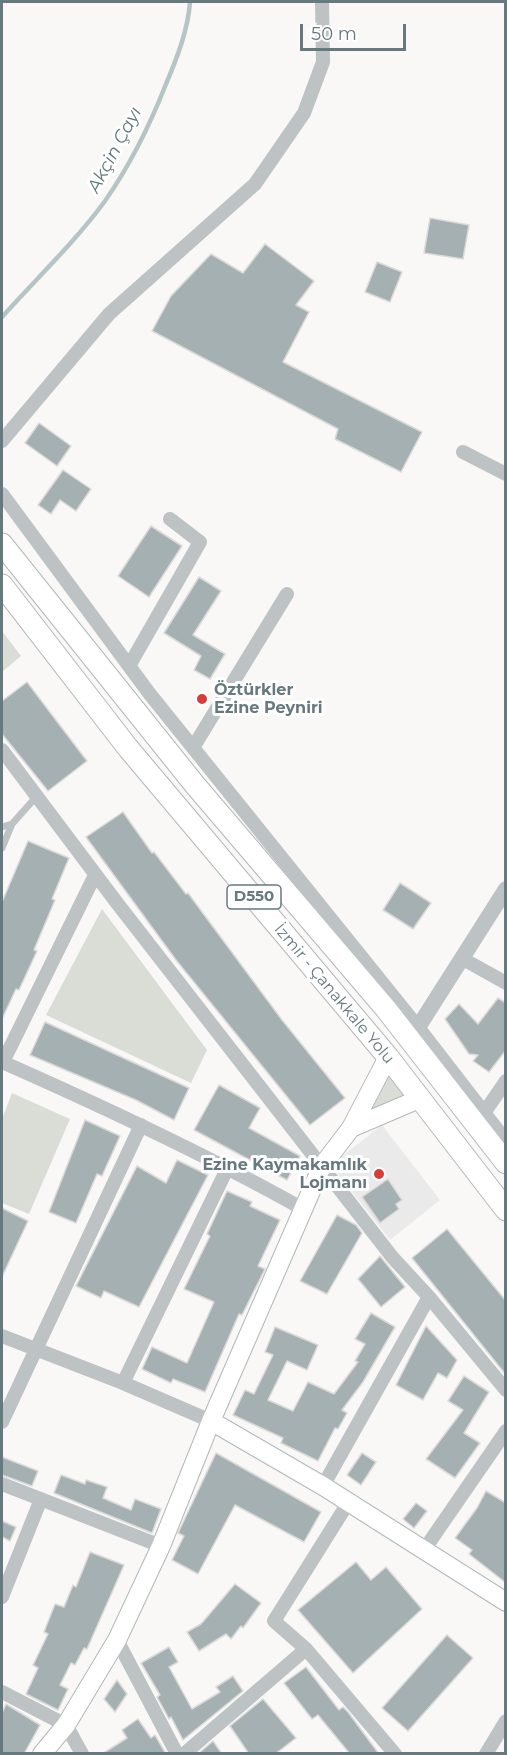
<!DOCTYPE html>
<html>
<head>
<meta charset="utf-8">
<style>
	body { margin:0 }
	#map { position:relative; width:507px; height:1755px; overflow:hidden; background:#f9f8f6; font-family:Montserrat,sans-serif }
	canvas { display:block }
	.frame { position:absolute; inset:0; border:3px solid #66797f; pointer-events:none }
	.scale { position:absolute; left:300px; top:24px; width:106px; height:27px; box-sizing:border-box; border:3px solid #66797f; border-top:0; padding-left:8px; font-size:18px; line-height:21px; white-space:nowrap; color:#66797f; -webkit-text-stroke:4px #fff; paint-order:stroke }
</style>
</head>
<body>
<div id="map">
<canvas width="507" height="1755"></canvas>
<div class="frame"></div>
<div class="scale">50 m</div>
</div>
<script>
const context = document.querySelector('canvas').getContext('2d');
context.lineJoin = 'round';
function paint(path, color) {
  context.fillStyle = color;
  context.fill(path, 'evenodd');
}
function stroke(path, color, width, dash) {
  context.strokeStyle = color;
  context.lineWidth = width;
  context.lineCap = dash ? 'butt' : 'round';
  context.setLineDash(dash || []);
  context.stroke(path);
}
function drawText(font, color, halo, rows, align = 'center') {
  context.font = font + ' Montserrat,sans-serif';
  context.lineWidth = 6;
  context.setLineDash([]);
  context.textBaseline = 'middle';
  context.strokeStyle = halo;
  context.fillStyle = color;
  for (const [text, x, y, turn = 0] of rows) {
    context.save();
    context.translate(x, y);
    context.rotate((+turn || 0) * Math.PI / 180);
    context.textAlign = isNaN(turn) ? turn : align;
    if (halo) context.strokeText(text, 0, 0);
    context.fillText(text, 0, 0);
    context.restore();
  }
}
const built = new Path2D(`
	M 382,1125 L 440,1200 L 390,1240 L 331,1165 Z`);
const green = new Path2D(`
	M 2,631 L 21,656 L 2,672 Z
	M 102,909 L 207,1050 L 191,1083 L 46,1015 Z
	M 388,1057 L 419,1099 L 351,1128 Z
	M 12,1093 L 70,1119 L 29,1214 L 2,1203 L 2,1119 Z`);
const stream = new Path2D(`
	M 2,317 C 36,279 75,242 105,201 C 130,165 150,125 166,84 C 177,58 188,30 190,2`);
const building = new Path2D(`
	M 430,218 L 469,225 L 463,259 L 424,253 Z
	M 265,244 L 314,281 L 296,305 L 309,312 L 283,362 L 422,432 L 401,472 L 335,439 L 338,429 L 152,331 L 171,296 L 211,254 L 243,273 Z
	M 377,262 L 402,272 L 390,302 L 365,292 Z
	M 39,423 L 71,446 L 57,466 L 25,443 Z
	M 63,470 L 91,489 L 76,511 L 60,500 L 51,514 L 38,505 Z
	M 151,526 L 182,546 L 149,597 L 118,576 Z
	M 199,577 L 221,591 L 193,635 L 225,654 L 210,679 L 194,670 L 201,656 L 164,633 Z
	M 27,682 L 87,761 L 48,791 L 2,734 L 2,701 Z
	M 123,812 L 152,853 L 154,852 L 186,894 L 188,893 L 282,1020 L 345,1098 L 310,1125 L 176,960 L 86,837 Z
	M 28,841 L 69,858 L 52,899 L 55,900 L 34,950 L 37,951 L 19,990 L 16,989 L 2,1019 L 2,902 Z
	M 400,883 L 431,903 L 413,929 L 383,910 Z
	M 498,998 L 506,1003 L 506,1050 L 489,1072 L 473,1061 L 478,1055 L 469,1054 L 445,1019 L 459,1004 L 478,1024 Z
	M 45,1022 L 189,1088 L 174,1120 L 136,1100 L 30,1055 Z
	M 219,1085 L 260,1108 L 249,1128 L 300,1156 L 287,1180 L 194,1130 Z
	M 85,1120 L 120,1136 L 102,1176 L 97,1174 L 76,1223 L 49,1212 Z
	M 177,1160 L 208,1175 L 139,1307 L 104,1291 L 101,1298 L 76,1286 L 137,1166 L 166,1183 Z
	M 388,1179 L 402,1200 L 396,1204 L 399,1209 L 380,1223 L 362,1197 Z
	M 227,1191 L 252,1202 L 250,1206 L 280,1220 L 258,1266 L 265,1269 L 242,1315 L 239,1314 L 205,1392 L 173,1379 L 171,1383 L 142,1369 L 152,1347 L 187,1363 L 214,1302 L 184,1289 L 210,1236 L 207,1234 Z
	M 2,1208 L 28,1221 L 2,1277 Z
	M 337,1215 L 356,1225 L 362,1233 L 327,1294 L 300,1281 Z
	M 447,1229 L 506,1301 L 506,1375 L 412,1258 Z
	M 380,1256 L 405,1287 L 381,1307 L 358,1279 Z
	M 371,1313 L 395,1327 L 363,1382 L 342,1410 L 347,1413 L 338,1429 L 335,1428 L 318,1461 L 281,1443 L 283,1438 L 233,1415 L 245,1390 L 254,1394 L 273,1355 L 265,1352 L 275,1327 L 318,1345 L 307,1370 L 287,1361 L 268,1400 L 293,1411 L 308,1382 L 334,1394 L 358,1362 L 355,1361 L 365,1344 L 355,1339 Z
	M 426,1326 L 457,1360 L 447,1378 L 438,1373 L 423,1400 L 396,1385 Z
	M 464,1376 L 489,1392 L 464,1433 L 480,1443 L 455,1478 L 426,1459 L 463,1410 L 448,1401 Z
	M 216,1453 L 321,1512 L 304,1542 L 235,1505 L 198,1574 L 172,1560 L 184,1536 L 178,1533 Z
	M 362,1453 L 376,1462 L 361,1485 L 347,1475 Z
	M 2,1457 L 38,1471 L 32,1486 L 2,1475 Z
	M 61,1475 L 85,1484 L 86,1480 L 107,1487 L 103,1498 L 131,1510 L 135,1499 L 161,1509 L 152,1533 L 54,1493 Z
	M 486,1491 L 506,1503 L 506,1583 L 469,1554 L 472,1550 L 455,1538 L 477,1508 Z
	M 416,1503 L 427,1511 L 414,1528 L 403,1519 Z
	M 2,1521 L 16,1527 L 10,1541 L 2,1537 Z
	M 90,1552 L 124,1565 L 87,1649 L 84,1648 L 75,1665 L 71,1663 L 60,1685 L 68,1689 L 58,1710 L 26,1694 L 38,1668 L 33,1665 L 48,1634 L 44,1632 L 55,1604 L 64,1607 L 73,1585 L 76,1587 Z
	M 356,1562 L 371,1580 L 386,1567 L 422,1609 L 353,1673 L 298,1610 Z
	M 235,1584 L 261,1603 L 243,1628 L 241,1626 L 231,1639 L 226,1634 L 199,1651 L 187,1632 L 201,1624 Z
	M 447,1635 L 473,1658 L 408,1731 L 382,1708 Z
	M 169,1647 L 178,1662 L 169,1667 L 192,1709 L 220,1692 L 216,1687 L 233,1676 L 243,1691 L 183,1740 L 171,1717 L 169,1719 L 157,1697 L 160,1695 L 141,1663 Z
	M 306,1667 L 339,1710 L 343,1707 L 348,1712 L 379,1754 L 350,1754 L 318,1715 L 312,1719 L 284,1683 Z
	M 117,1680 L 127,1694 L 115,1712 L 104,1699 Z
	M 263,1699 L 296,1738 L 275,1754 L 249,1754 L 230,1726 Z
	M 6,1704 L 40,1725 L 24,1754 L 2,1754 L 2,1713 Z
	M 138,1719 L 151,1738 L 155,1735 L 166,1754 L 102,1754 L 127,1738 L 122,1730 Z
	M 213,1741 L 222,1754 L 198,1754 Z`);
const service = new Path2D(`
	M 2,827 L 12,824 L 36,797
	M 2,848 L 12,824`);
const minor = new Path2D(`
	M 2,441 L 109,314 L 255,184 L 304,113 L 323,62 L 322,2
	M 463,452 L 506,474
	M 2,494 L 149,693 L 417,1026 L 506,1141
	M 129,666 L 200,542 L 170,519
	M 194,746 L 287,594
	M 2,750 L 117,903 L 393,1258 L 429,1297 L 506,1390
	M 463,959 L 506,983
	M 2,1062 C 104,1107 205,1154 303,1209
	M 3,1062 L 95,875
	M 484,1113 L 506,1081
	M 2,1336 L 123,1383 L 211,1421
	M 123,1383 L 228,1167
	M 2,1422 L 141,1125
	M 2,1484 L 161,1546
	M 323,1486 L 429,1297
	M 348,1503 L 274,1621 L 306,1649 L 395,1754
	M 424,1550 L 506,1431
	M 2,1597 L 41,1499
	M 117,1640 L 177,1754
	M 2,1692 L 66,1725 L 82,1754
	M 184,1754 L 306,1649
	M 486,1754 L 506,1721`);
const tertiary = new Path2D(`
	M 410,1040 L 506,889`);
const secondary = new Path2D(`
	M 351,1128 L 419,1099
	M 211,1421 L 323,1486 L 506,1602
	M 42,1754 L 66,1725 L 117,1640 L 161,1546 L 211,1421 L 322,1166 L 351,1128 L 388,1057`);
const trunk = new Path2D(`
	M 2,544 L 195,785 L 386,1009 L 506,1163
	M 2,585 L 128,748 L 388,1057 L 506,1210`);
const markers = [
	[202,699,6,"#d73c38"],
	[379,1174,6,"#d73c38"]
];
const shields = [
	[254,897,54]
];
const shieldNames = [
	["D550",254,897]
];
const poiNames = [
	["Öztürkler",214,690],
	["Ezine Peyniri",214,708],
	["Ezine Kaymakamlık",367,1165,"right"],
	["Lojmanı",367,1183,"right"]
];
const streetNames = [
	["İzmir - Çanakkale Yolu",334,994,50]
];
const waterNames = [
	["Akçin Çayı",115,150,-62]
];
paint(built, '#e9eae9');
paint(green, '#daddd6');
stroke(stream, '#b5c5c5', 4.5);
paint(building, '#a5b0b3');
stroke(building, '#dadad9', 1.5);
stroke(secondary, '#b0b8ba', 20);
stroke(trunk, '#b3b8ba', 23);
stroke(service, '#bdc3c5', 7);
stroke(minor, '#bdc3c5', 14);
stroke(tertiary, '#bdc3c5', 16);
stroke(secondary, '#fff', 18);
stroke(trunk, '#fff', 21);
for (const [x, y, r, color] of markers) {
  const dot = new Path2D();
  dot.arc(x, y, r, 0, 2 * Math.PI);
  context.fillStyle = color;
  context.fill(dot);
  stroke(dot, '#fff', 2);
}
for (const [x, y, w] of shields) {
  const box = new Path2D();
  box.roundRect(x - w / 2, y - 12, w, 24, 4.5);
  context.fillStyle = '#fff';
  context.fill(box);
  stroke(box, '#66797f', 1.5);
}
drawText('bold 15px', '#66797f', null, shieldNames);
drawText('bold 16px', '#66797f', '#fff', poiNames, 'left');
drawText('16px', '#66797f', '#fff', streetNames);
drawText('italic 18px', '#607879', '#fff', waterNames);
</script>
</body>
</html>
